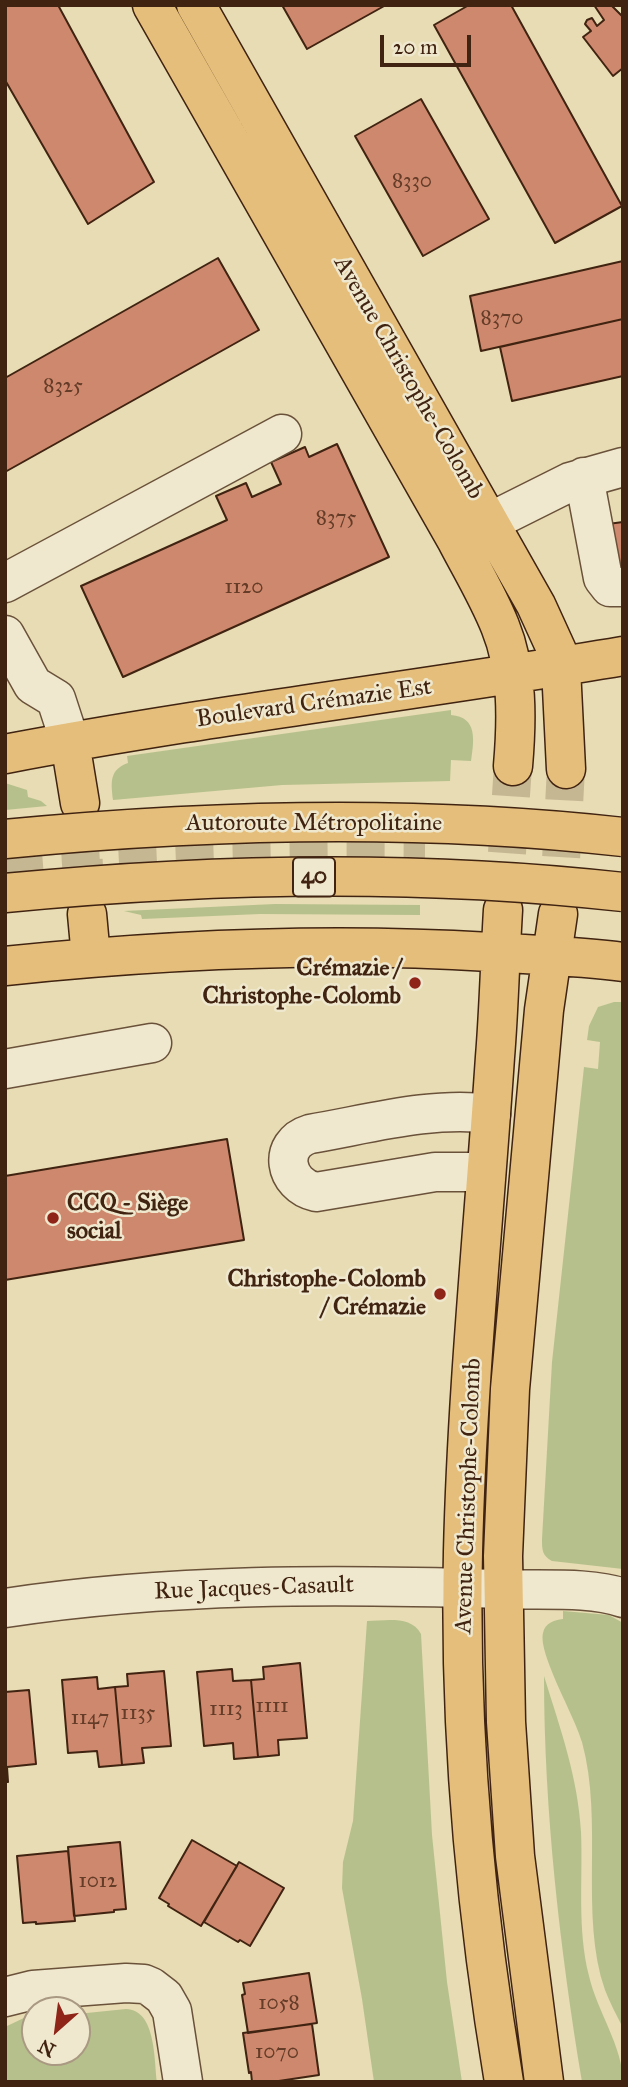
<!DOCTYPE html>
<html>
<head>
<meta charset="utf-8">
<style>
	body { margin:0 }
	#map { position:relative; width:628px; height:2087px; overflow:hidden; background:#e7dcb3; font-family:"IM FELL Great Primer",serif }
	canvas { display:block }
	.frame { position:absolute; inset:0; border:7px solid #402311; pointer-events:none }
	.north { position:absolute; left:21px; top:1996px; width:70px; height:70px; box-sizing:border-box; background:#efe8ce; border:2px solid #a99982; border-radius:50%; rotate:208deg; font-size:19px; font-weight:700; line-height:28px; text-align:center; color:#402311 }
	.north::after { content:''; display:block; margin:auto; width:24px; height:32px; background:#8f2418; clip-path:polygon(50% 0,100% 100%,50% 72%,0 100%) }
	.scale { position:absolute; left:380px; top:35px; width:91px; height:32px; box-sizing:border-box; border:4px solid #402311; border-top:0; padding-left:9px; font-size:21px; line-height:24px; white-space:nowrap; color:#402311; -webkit-text-stroke:5px #efe8ce; paint-order:stroke }
</style>
</head>
<body>
<div id="map">
<canvas width="628" height="2087"></canvas>
<div class="frame"></div>
<div class="north">N</div>
<div class="scale">20 m</div>
</div>
<script>
const c = document.querySelector('canvas').getContext('2d');
c.lineJoin = 'round';
function fillPath(path, color) { c.fillStyle = color; c.fill(path, 'evenodd'); }
function strokePath(path, color, width, dash) { c.strokeStyle = color; c.lineWidth = width; c.lineCap = dash ? 'butt' : 'round'; c.setLineDash(dash || []); c.stroke(path); }
function label(font, color, halo, rows, align = 'center') {
  c.font = font + ' "IM FELL Great Primer",serif'; c.lineWidth = 5; c.setLineDash([]); c.textBaseline = 'middle'; c.strokeStyle = halo; c.fillStyle = color; for (const [text, x, y, turn = 0] of rows) {
    c.save(); c.translate(x, y); c.rotate((+turn || 0) * Math.PI / 180); c.textAlign = isNaN(turn) ? turn : align; if (halo) c.strokeText(text, 0, 0); c.fillText(text, 0, 0); c.restore();
  }
}
fillPath(new Path2D(`
	M 451,710 L 451,715 C 478,717 474,741 471,761 L 451,760 L 450,781 L 282,785 L 113,800 C 111,782 109,770 128,763 L 127,756 Z
	M 5,783 L 27,790 L 28,797 L 41,801 L 47,806 L 5,810 Z
	M 275,904 L 420,905 L 420,915 L 260,914 L 142,919 L 141,915 L 124,911 Z
	M 614,1002 L 623,1002 L 623,1569 L 552,1561 C 542,1556 542,1549 542,1539 L 552,1362 L 584,1067 L 598,1069 L 600,1042 L 587,1040 L 589,1026 L 598,1007 Z
	M 563,1611 L 609,1615 L 623,1623 L 623,2028 C 617,2016 610,2003 605,1990 C 579,1915 604,1822 582,1742 C 575,1716 538,1654 543,1633 C 545,1623 554,1620 563,1619 Z
	M 367,1621 C 385,1621 411,1615 421,1634 L 432,1835 L 447,1982 L 462,2082 L 374,2082 L 362,1999 L 342,1888 L 343,1862 L 353,1821 Z
	M 544,1676 C 560,1728 578,1777 581,1832 C 583,1879 577,1929 589,1976 C 597,2011 623,2047 623,2082 L 582,2082 C 560,1949 544,1811 544,1676 Z
	M 126,2009 C 156,2010 154,2059 157,2082 L 5,2082 L 5,2027 L 28,2016 L 35,2016 L 35,2052 L 77,2052 L 77,2014 Z`), '#b6c08c');
const building = new Path2D(`
	M 5,5 L 58,5 L 154,182 L 88,224 L 5,80 Z
	M 282,5 L 386,5 L 307,49 Z
	M 469,5 L 511,5 L 622,206 L 555,243 L 434,25 Z
	M 594,5 L 612,6 L 623,17 L 623,68 L 613,76 L 583,37 L 591,31 L 585,24 L 587,20 L 592,18 L 597,26 L 604,20 Z
	M 421,99 L 489,219 L 423,256 L 355,136 Z
	M 218,258 L 259,330 L 5,472 L 5,378 Z
	M 623,261 L 623,319 L 481,351 L 470,296 Z
	M 623,319 L 623,376 L 512,401 L 500,347 Z
	M 337,444 L 389,557 L 123,677 L 81,586 L 227,520 L 216,496 L 246,483 L 252,497 L 281,484 L 271,462 L 305,447 L 309,457 Z
	M 623,522 L 623,574 L 616,575 L 608,524 Z
	M 227,1139 L 244,1240 L 5,1280 L 5,1176 Z
	M 300,1663 L 307,1738 L 278,1740 L 279,1755 L 258,1757 L 251,1680 L 264,1679 L 263,1667 Z
	M 232,1669 L 233,1681 L 251,1680 L 258,1757 L 234,1759 L 233,1743 L 204,1746 L 197,1672 Z
	M 164,1671 L 171,1746 L 142,1748 L 144,1763 L 122,1765 L 115,1687 L 128,1686 L 127,1674 Z
	M 97,1677 L 98,1689 L 115,1687 L 122,1765 L 99,1767 L 97,1751 L 68,1753 L 62,1680 Z
	M 29,1690 L 36,1764 L 7,1767 L 8,1782 L 5,1782 L 5,1692 Z
	M 192,1840 L 237,1866 L 201,1926 L 168,1906 L 169,1904 L 159,1898 Z
	M 120,1842 L 126,1909 L 114,1910 L 114,1912 L 74,1916 L 68,1847 Z
	M 68,1851 L 75,1921 L 36,1924 L 36,1922 L 23,1923 L 17,1856 Z
	M 239,1862 L 284,1888 L 250,1946 L 240,1940 L 238,1942 L 204,1922 Z
	M 309,1973 L 317,2023 L 248,2033 L 242,1995 L 245,1994 L 243,1983 Z
	M 312,2024 L 319,2075 L 272,2082 L 252,2082 L 251,2072 L 249,2073 L 243,2033 Z`);
fillPath(building, '#ce886d');
strokePath(building, '#402311', 2);
strokePath(new Path2D(`
	M 5,866 C 145,854 285,851 425,852`), '#c6b793', 38, [38, 19]);
strokePath(new Path2D(`
	M 80,803 L 87,914
	M 503,910 L 513,766
	M 558,914 L 566,769`), '#c6b793', 38, [38, 19]);
const minor = new Path2D(`
	M 584,477 L 603,578 L 610,587 L 623,587
	M 490,522 L 570,482 L 623,467
	M 5,583 L 282,434
	M 5,635 L 33,685 L 56,699 L 70,742
	M 5,1069 L 152,1043
	M 486,1172 L 435,1172 L 316,1192 C 284,1185 277,1144 310,1134 C 369,1124 432,1106 491,1114
	M 5,1608 C 170,1583 335,1584 501,1589 C 536,1591 590,1586 623,1598
	M 5,1997 L 33,1990 L 126,1983 L 144,1984 L 151,1987 L 164,1997 L 172,2011 L 183,2082`);
const major = new Path2D(`
	M 152,5 L 456,539 C 471,568 488,596 500,626 C 518,670 517,720 513,766
	M 196,5 L 536,605 L 557,651 L 561,668 L 566,769
	M 70,742 L 80,803
	M 5,754 C 210,715 417,691 623,656
	M 503,910 C 500,959 499,1008 495,1057 C 484,1222 467,1387 463,1552 C 459,1729 475,1908 504,2082
	M 87,914 L 91,957
	M 5,966 C 167,949 328,942 490,952 C 534,955 578,956 623,962
	M 544,2082 L 515,1856 L 506,1722 L 503,1556 L 510,1389 L 544,1010 L 558,914`);
strokePath(minor, '#6a513a', 41);
strokePath(major, '#402311', 41);
strokePath(minor, '#efe8ce', 38);
strokePath(major, '#e4be7a', 38);
const highwayBridge = new Path2D(`
	M 5,839 C 211,819 417,814 623,837
	M 5,893 C 210,873 418,869 623,892`);
strokePath(highwayBridge, '#402311', 41, []);
strokePath(highwayBridge, '#e4be7a', 38);
for (const [x, y, r, color] of [
	[415,983,7,"#8f2418"],
	[53,1218,7,"#8f2418"],
	[440,1294,7,"#8f2418"]
]) { const dot = new Path2D(); dot.arc(x, y, r, 0, 2 * Math.PI); c.fillStyle = color; c.fill(dot); strokePath(dot, '#efe8ce', 2.5); }
label('21px', '#643c28', null, [
	["8330",412,182],
	["8370",502,319],
	["8325",63,387],
	["8375",336,519],
	["1120",244,588],
	["1111",272,1707],
	["1113",226,1710],
	["1135",138,1714],
	["1147",90,1719],
	["1012",98,1882],
	["1058",279,2004],
	["1070",277,2053]
]);
for (const [x, y, w] of [
	[314,877,42]
]) { const box = new Path2D(); box.roundRect(x - w / 2, y - 19.5, w, 39, 5); c.fillStyle = '#efe8ce'; c.fill(box); strokePath(box, '#402311', 2); }
label('bold 23px', '#402311', null, [
	["40",314,877]
]);
label('24px', '#402311', '#efe8ce', [
	["Avenue Christophe-Colomb",408,378,60],
	["Boulevard Crémazie Est",314,704,-8],
	["Autoroute Métropolitaine",314,824],
	["Avenue Christophe-Colomb",469,1496,-88],
	["Rue Jacques-Casault",254,1589,-2]
]);
label('bold 24px', '#402311', '#efe8ce', [
	["Crémazie /",401,969],
	["Christophe-Colomb",401,997],
	["CCQ - Siège",67,1204,"left"],
	["social",67,1232,"left"],
	["Christophe-Colomb",426,1280],
	["/ Crémazie",426,1308]
], 'right');
</script>
</body>
</html>
